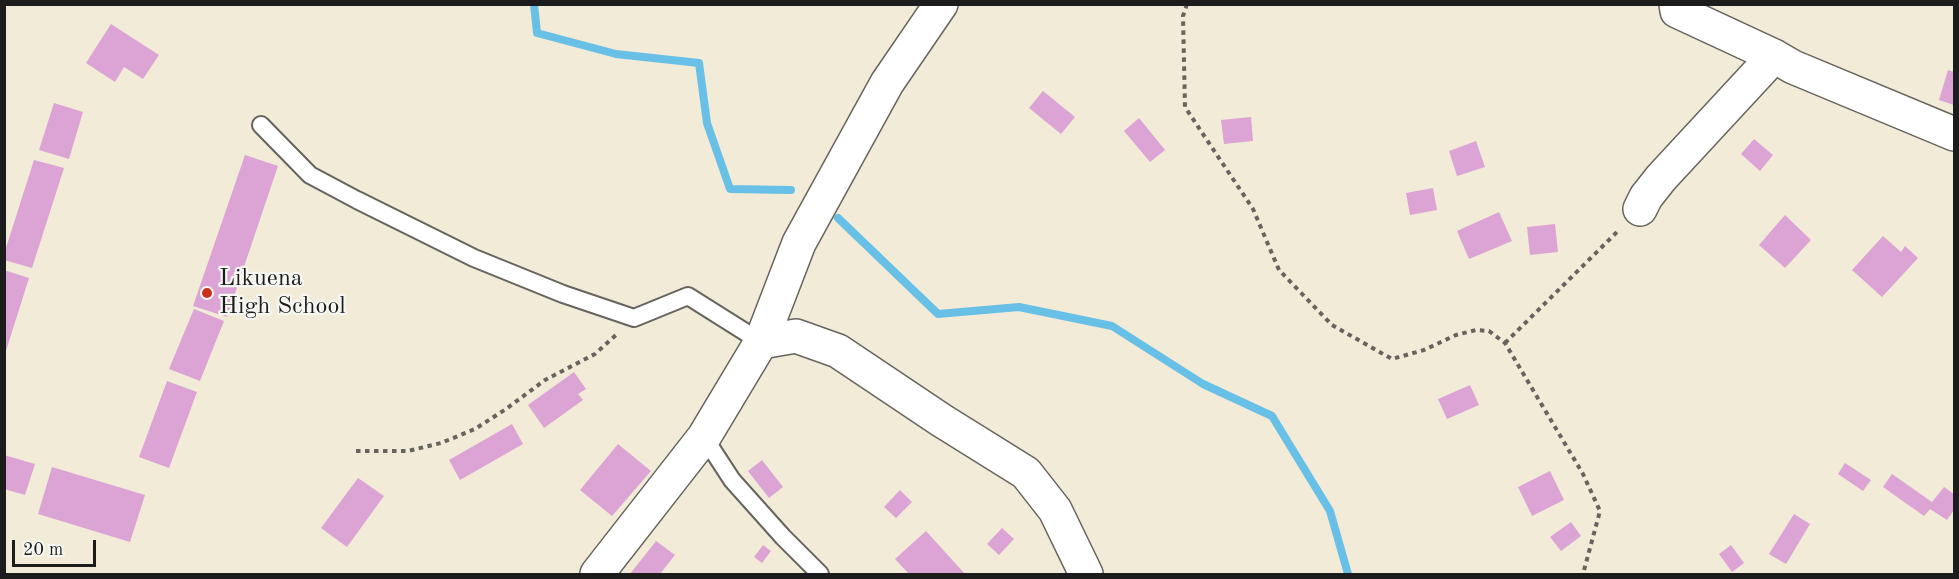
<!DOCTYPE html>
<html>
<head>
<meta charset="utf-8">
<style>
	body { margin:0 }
	#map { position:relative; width:1959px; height:579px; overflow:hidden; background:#f1ebd8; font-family:"Old Standard TT",serif }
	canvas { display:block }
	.frame { position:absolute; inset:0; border:6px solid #1c1c1c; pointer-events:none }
	.scale { position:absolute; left:12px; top:540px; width:84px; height:27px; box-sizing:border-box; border:3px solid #1c1c1c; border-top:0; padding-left:8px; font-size:18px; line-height:21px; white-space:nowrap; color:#1c1c1c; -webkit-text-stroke:4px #f6f6f2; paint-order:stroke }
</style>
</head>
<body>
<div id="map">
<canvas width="1959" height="579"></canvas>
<div class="frame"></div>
<div class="scale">20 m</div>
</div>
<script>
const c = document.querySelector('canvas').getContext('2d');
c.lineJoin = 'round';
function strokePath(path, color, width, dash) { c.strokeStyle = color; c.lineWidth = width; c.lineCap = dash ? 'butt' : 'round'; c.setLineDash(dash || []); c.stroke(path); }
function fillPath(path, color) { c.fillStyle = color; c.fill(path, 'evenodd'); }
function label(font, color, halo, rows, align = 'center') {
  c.font = font + ' "Old Standard TT",serif'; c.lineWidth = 4.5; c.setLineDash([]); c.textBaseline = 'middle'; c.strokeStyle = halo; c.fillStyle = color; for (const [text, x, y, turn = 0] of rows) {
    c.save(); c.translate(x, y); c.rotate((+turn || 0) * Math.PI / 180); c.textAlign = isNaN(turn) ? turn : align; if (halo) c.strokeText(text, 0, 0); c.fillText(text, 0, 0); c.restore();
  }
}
strokePath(new Path2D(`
	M 534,4 L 537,33 L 616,54 L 699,63 L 707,123 L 730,189 L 791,190
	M 838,218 L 938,314 L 1019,307 L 1112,326 L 1203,384 L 1272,416 L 1330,511 L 1348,574`), '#69c0e6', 8);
fillPath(new Path2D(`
	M 111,24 L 159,55 L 143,79 L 124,67 L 115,82 L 86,63 Z
	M 1948,70 L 1954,72 L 1954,105 L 1939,100 Z
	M 1043,91 L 1075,117 L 1061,134 L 1029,108 Z
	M 54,103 L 83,112 L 69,159 L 39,150 Z
	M 1251,117 L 1253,141 L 1224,144 L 1221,120 Z
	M 1139,118 L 1165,150 L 1150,162 L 1124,131 Z
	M 1754,139 L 1773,155 L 1760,171 L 1741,154 Z
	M 1476,141 L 1485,167 L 1457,176 L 1449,151 Z
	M 245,155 L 278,166 L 227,317 L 193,306 Z
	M 34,160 L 64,168 L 32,268 L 4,260 L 4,254 Z
	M 1433,188 L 1437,210 L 1410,215 L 1406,193 Z
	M 1499,212 L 1512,241 L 1469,259 L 1457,231 Z
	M 1785,215 L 1811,240 L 1785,268 L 1759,245 Z
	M 1555,224 L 1558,252 L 1530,255 L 1527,227 Z
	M 1883,236 L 1901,252 L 1905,246 L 1918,258 L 1882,297 L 1852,270 Z
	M 4,270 L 29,278 L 5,354 L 4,353 Z
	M 194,309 L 224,321 L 200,381 L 169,369 Z
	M 574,372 L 586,389 L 578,394 L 583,400 L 544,428 L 528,405 Z
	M 167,381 L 197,392 L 169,468 L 139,457 Z
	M 1470,385 L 1479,405 L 1447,419 L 1438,399 Z
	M 512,424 L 523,444 L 460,480 L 449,460 Z
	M 618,444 L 651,471 L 612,516 L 580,490 Z
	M 4,455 L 35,464 L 25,495 L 4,489 Z
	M 762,460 L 783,487 L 769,498 L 748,471 Z
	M 1845,463 L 1871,480 L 1863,491 L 1838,474 Z
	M 52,467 L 145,495 L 130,542 L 38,514 Z
	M 1550,471 L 1564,500 L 1532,516 L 1518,487 Z
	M 1892,474 L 1932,502 L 1944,487 L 1954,494 L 1954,510 L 1947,520 L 1930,509 L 1924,516 L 1883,487 Z
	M 358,478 L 384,496 L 347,547 L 321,528 Z
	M 900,490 L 912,502 L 896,518 L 884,507 Z
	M 1794,514 L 1810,524 L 1786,564 L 1769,554 Z
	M 1571,522 L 1581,536 L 1561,551 L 1550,537 Z
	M 1002,528 L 1014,539 L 999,555 L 987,544 Z
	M 926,531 L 965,574 L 909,574 L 895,559 Z
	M 656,541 L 675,555 L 660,574 L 630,574 Z
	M 763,545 L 771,551 L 762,563 L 754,557 Z
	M 1731,545 L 1744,563 L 1732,572 L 1719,554 Z`), '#dba4d5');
const lane = new Path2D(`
	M 261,125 L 310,175 L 357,200 L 474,258 L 563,294 L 634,318 L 688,296 L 761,342
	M 704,437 L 732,480 L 783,537 L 820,574`);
const street = new Path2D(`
	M 1676,4 L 1677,11 L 1774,56 L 1793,67 L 1954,134
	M 1640,209 L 1646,197 L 1661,178 L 1774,56
	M 761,342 L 796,336 L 838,351 L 941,420 L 1026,473 L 1055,510 L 1086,574
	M 597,574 L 704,437 L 761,342 L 799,243 L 887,83 L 941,4`);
strokePath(lane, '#67645e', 20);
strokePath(street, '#67645e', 36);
strokePath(new Path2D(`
	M 1187,4 L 1183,16 L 1185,107 L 1253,209 L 1279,270 L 1332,325 L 1392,359 L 1424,350 L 1456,335 L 1476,330 L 1489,331 L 1505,343 L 1583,474 L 1600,511 L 1583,574
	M 1505,343 L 1619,230
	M 356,451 L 408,451 L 441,443 L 475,429 L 506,409 L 545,380 L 595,354 L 616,335`), '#67645e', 4, [4.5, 4.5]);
strokePath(lane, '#fff', 16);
strokePath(street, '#fff', 33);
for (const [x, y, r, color] of [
	[207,293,6,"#c8321e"]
]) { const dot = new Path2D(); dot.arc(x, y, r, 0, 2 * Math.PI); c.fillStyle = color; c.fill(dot); strokePath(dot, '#f6f6f2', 2); }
label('24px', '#1c1c1c', '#f6f6f2', [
	["Likuena",219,279],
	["High School",219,307]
], 'left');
</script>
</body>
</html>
